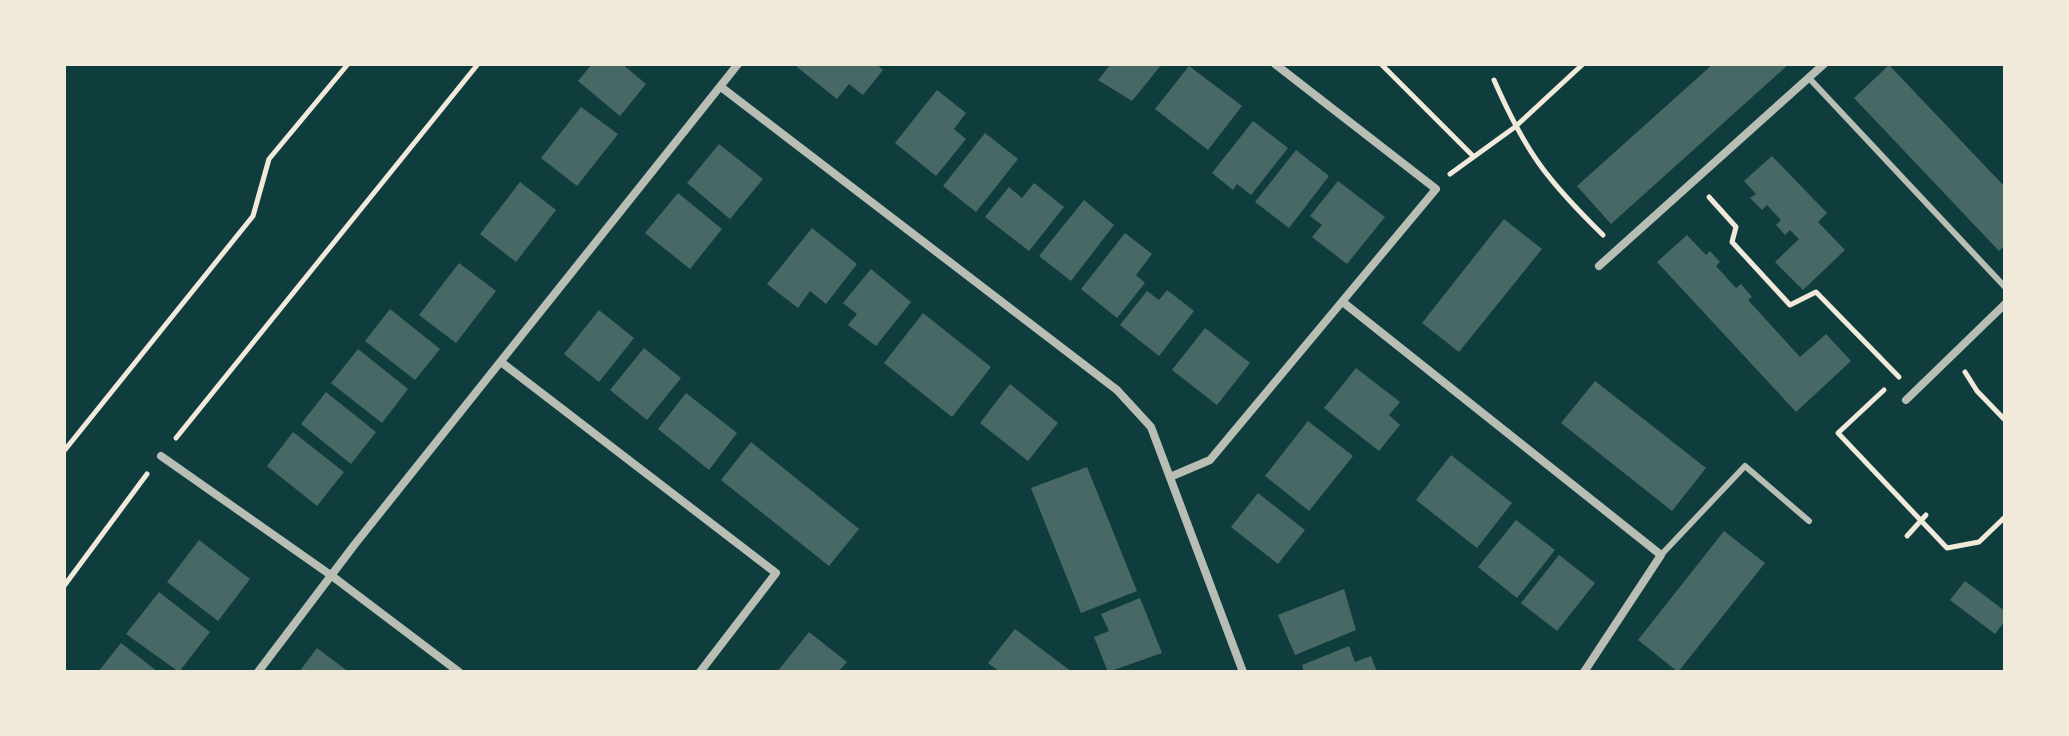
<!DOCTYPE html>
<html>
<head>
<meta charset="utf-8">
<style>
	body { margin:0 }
	#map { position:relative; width:2069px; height:736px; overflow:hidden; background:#0f3d3e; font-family:Cabin,sans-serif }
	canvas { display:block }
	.frame { position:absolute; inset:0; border:66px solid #f1e9da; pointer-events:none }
</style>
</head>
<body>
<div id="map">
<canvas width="2069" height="736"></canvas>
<div class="frame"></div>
</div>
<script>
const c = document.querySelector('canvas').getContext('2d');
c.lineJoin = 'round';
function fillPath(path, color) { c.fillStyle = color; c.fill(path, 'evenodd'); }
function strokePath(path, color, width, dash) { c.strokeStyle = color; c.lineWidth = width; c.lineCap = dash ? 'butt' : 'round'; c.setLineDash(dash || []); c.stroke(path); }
fillPath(new Path2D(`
	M 592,64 L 622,64 L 646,84 L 620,116 L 578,81 Z
	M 799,64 L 876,64 L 883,70 L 863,95 L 849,84 L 837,99 L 797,67 Z
	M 1111,64 L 1162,64 L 1132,101 L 1098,80 Z
	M 1713,64 L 1789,64 L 1611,224 L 1577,186 Z
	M 1889,65 L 2005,187 L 2005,245 L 1999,251 L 1854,98 Z
	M 1189,66 L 1242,106 L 1208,150 L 1155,109 Z
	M 937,90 L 966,113 L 954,129 L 966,139 L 936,176 L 895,143 Z
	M 581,107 L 618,134 L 577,186 L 541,158 Z
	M 1253,121 L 1288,148 L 1251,195 L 1237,184 L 1233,190 L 1212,173 Z
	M 985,133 L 1018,159 L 976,212 L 943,186 Z
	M 719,144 L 763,179 L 730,219 L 687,183 Z
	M 1296,150 L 1329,176 L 1289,228 L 1255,202 Z
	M 1772,156 L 1827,213 L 1818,222 L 1845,250 L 1803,290 L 1775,262 L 1799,239 L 1790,230 L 1785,235 L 1776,225 L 1781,220 L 1767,205 L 1762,210 L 1750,198 L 1756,194 L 1744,181 Z
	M 1338,181 L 1385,217 L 1347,264 L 1312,237 L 1322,225 L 1310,216 Z
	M 520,182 L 556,210 L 516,262 L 480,234 Z
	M 1034,183 L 1064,207 L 1029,251 L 985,217 L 1009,187 L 1022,198 Z
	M 678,193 L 722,229 L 690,269 L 645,233 Z
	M 1084,200 L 1114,225 L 1071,281 L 1039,256 Z
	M 1504,219 L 1542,249 L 1459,352 L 1422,323 Z
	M 812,228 L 857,264 L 826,304 L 810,291 L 798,308 L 767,284 Z
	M 1125,233 L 1152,254 L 1136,275 L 1145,283 L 1117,318 L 1081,289 Z
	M 1687,235 L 1706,255 L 1710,251 L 1720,262 L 1716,266 L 1736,288 L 1741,284 L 1752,297 L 1748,300 L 1800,357 L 1826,334 L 1851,361 L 1796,412 L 1657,262 Z
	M 459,263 L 496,291 L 456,343 L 419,315 Z
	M 871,269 L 911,302 L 876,346 L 848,325 L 857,314 L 843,303 Z
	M 1167,290 L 1194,311 L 1159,356 L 1120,325 L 1147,291 L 1159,300 Z
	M 390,309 L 440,349 L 415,380 L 365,341 Z
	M 599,310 L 634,338 L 599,382 L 564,354 Z
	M 923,313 L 991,367 L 952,417 L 884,363 Z
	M 1205,328 L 1250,363 L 1217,405 L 1172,370 Z
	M 644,348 L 681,378 L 647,420 L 610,390 Z
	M 358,349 L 408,389 L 382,423 L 331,383 Z
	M 1356,368 L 1400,402 L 1389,415 L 1400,425 L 1379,451 L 1324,408 Z
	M 1595,381 L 1706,468 L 1672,511 L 1561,423 Z
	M 1010,384 L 1058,423 L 1028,461 L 980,423 Z
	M 326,392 L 376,432 L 351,464 L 301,424 Z
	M 686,393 L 737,433 L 709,470 L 658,429 Z
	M 1308,421 L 1353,456 L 1309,511 L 1265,476 Z
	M 293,432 L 344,472 L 317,506 L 267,466 Z
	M 751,442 L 859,529 L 829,566 L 721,480 Z
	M 1451,455 L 1512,503 L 1477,548 L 1416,500 Z
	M 1087,467 L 1137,591 L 1081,613 L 1031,488 Z
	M 1258,493 L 1305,530 L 1278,564 L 1231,527 Z
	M 1516,520 L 1555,550 L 1517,598 L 1478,567 Z
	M 1724,531 L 1765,563 L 1678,672 L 1638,640 Z
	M 199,540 L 250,579 L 218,621 L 167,582 Z
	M 1559,555 L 1595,583 L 1557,631 L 1521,603 Z
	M 1965,581 L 2005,611 L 2005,621 L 1995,634 L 1950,600 Z
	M 1344,589 L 1356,630 L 1295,655 L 1278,615 Z
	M 159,592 L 210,632 L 179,672 L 126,634 Z
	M 1140,598 L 1162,653 L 1108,672 L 1094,637 L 1109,631 L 1101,614 Z
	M 1015,629 L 1072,672 L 1000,672 L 988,663 Z
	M 809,632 L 847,662 L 838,672 L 777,672 Z
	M 121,643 L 158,672 L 98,672 Z
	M 1349,646 L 1355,662 L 1371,656 L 1377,672 L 1304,672 L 1302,665 Z
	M 317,648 L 349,672 L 299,672 Z`), '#486865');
strokePath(new Path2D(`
	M 1381,64 L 1473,156
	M 1494,80 C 1526,153 1547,180 1603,235
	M 1450,174 L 1515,127 L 1583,64
	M 1709,197 L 1736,227 L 1732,242 L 1790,305 L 1816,292 L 1899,377
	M 1965,372 L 1977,391 L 2005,420
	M 1884,390 L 1838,433 L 1947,548 L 1979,542 L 2005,517
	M 176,438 L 478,64
	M 64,451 L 253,216 L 269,159 L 348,64
	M 1907,536 L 1926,515
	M 64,586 L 147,474`), '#f1e9da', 5);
strokePath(new Path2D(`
	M 1809,78 L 2005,287
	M 1661,555 L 1745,466 L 1809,521`), '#b8beb3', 6);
strokePath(new Path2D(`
	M 721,87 L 1117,390 L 1151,427 L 1243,672
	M 1599,266 L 1824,64
	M 1344,303 L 1661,555 L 1584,672
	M 501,362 L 776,573 L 700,672
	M 1906,400 L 2005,304
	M 161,456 L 332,576 L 459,672
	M 1170,477 L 1210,460 L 1436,189 L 1275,64
	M 258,672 L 355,544 L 738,64`), '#b8beb3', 8);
</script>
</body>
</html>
